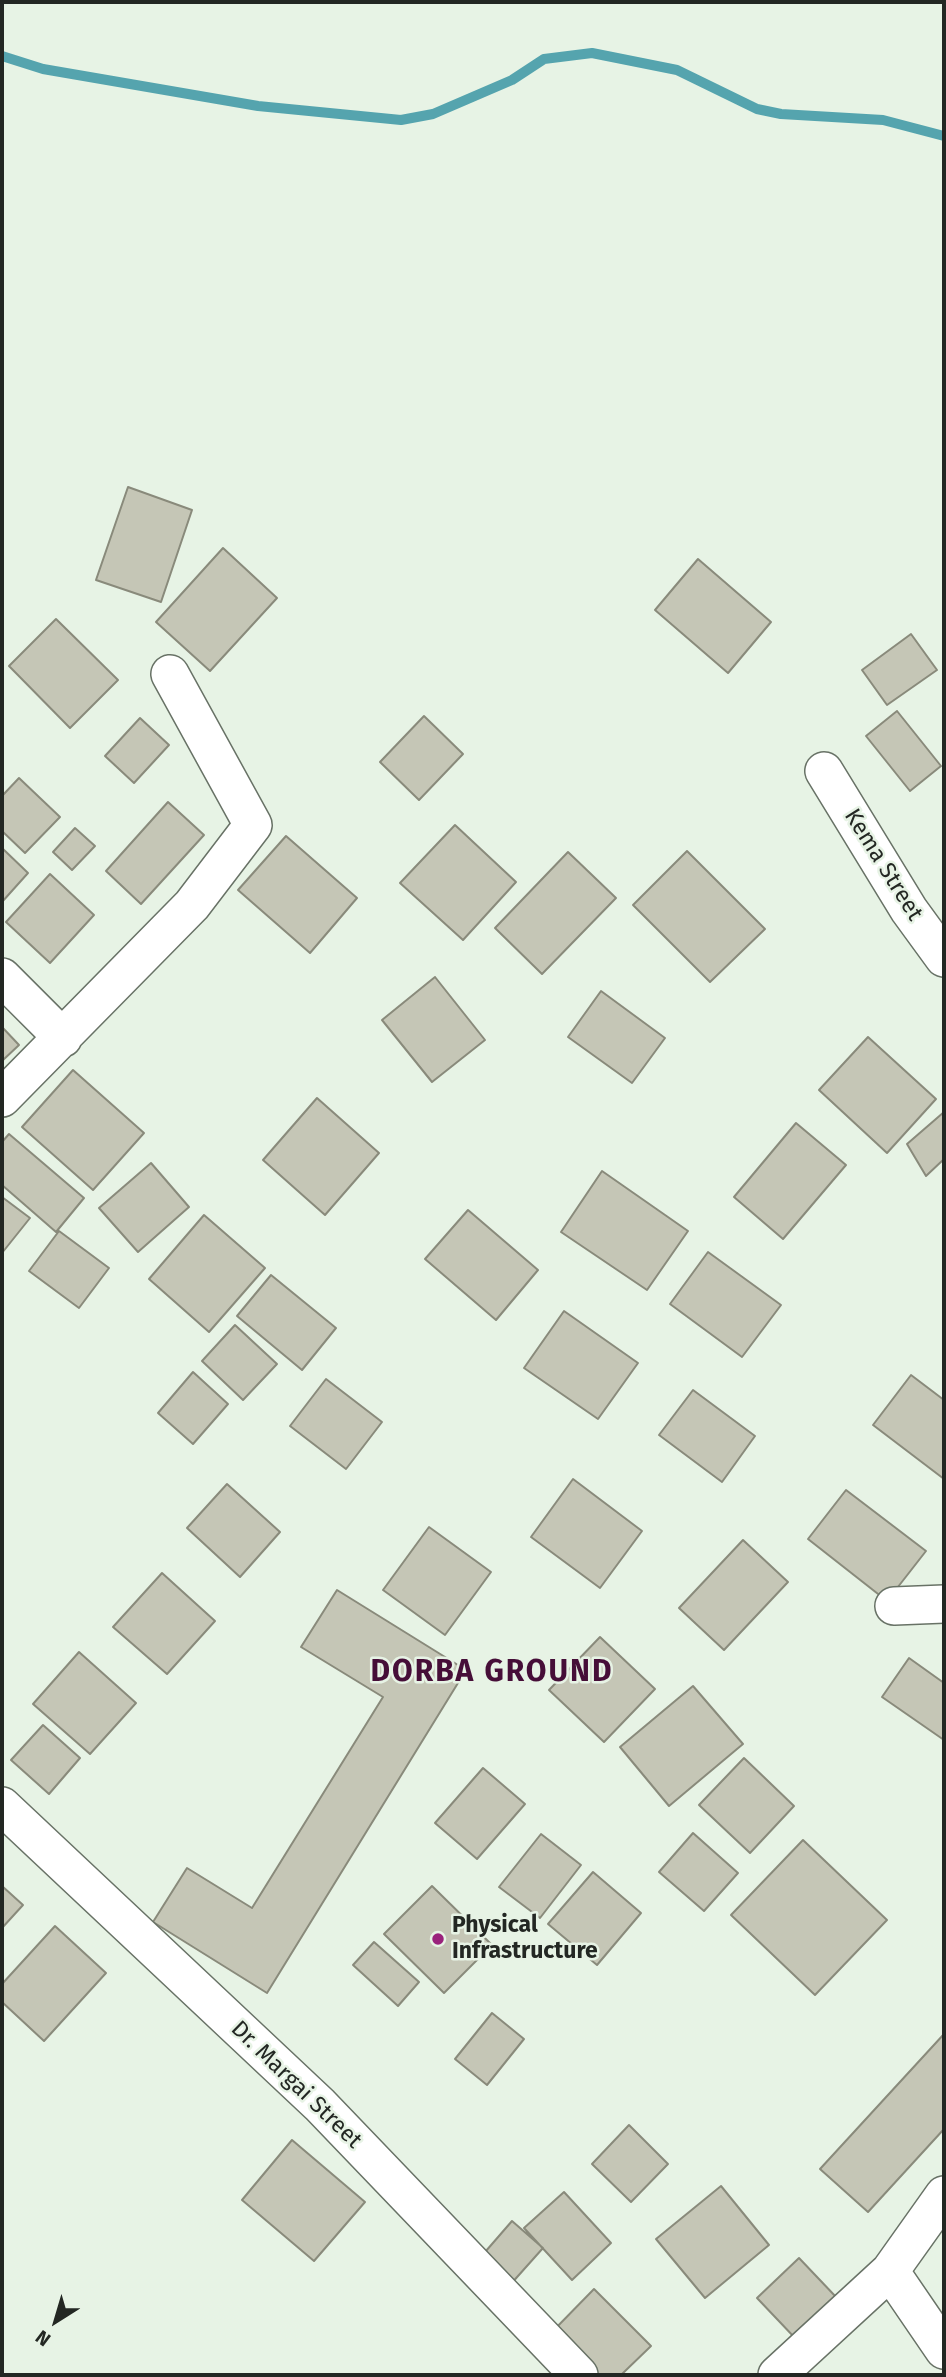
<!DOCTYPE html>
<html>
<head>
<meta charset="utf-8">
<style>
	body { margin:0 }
	#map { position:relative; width:946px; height:2377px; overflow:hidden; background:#e7f3e5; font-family:"Fira Sans",sans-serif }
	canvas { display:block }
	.frame { position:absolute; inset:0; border:4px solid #232723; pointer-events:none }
	.north { position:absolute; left:21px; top:2286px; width:70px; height:70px; -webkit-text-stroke:5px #e7f3e5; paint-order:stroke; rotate:217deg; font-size:19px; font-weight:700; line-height:28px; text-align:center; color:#232723 }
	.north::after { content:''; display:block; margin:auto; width:24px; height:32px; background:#232723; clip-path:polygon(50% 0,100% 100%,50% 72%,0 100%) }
</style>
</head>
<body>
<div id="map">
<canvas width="946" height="2377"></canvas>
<div class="frame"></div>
<div class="north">N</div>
</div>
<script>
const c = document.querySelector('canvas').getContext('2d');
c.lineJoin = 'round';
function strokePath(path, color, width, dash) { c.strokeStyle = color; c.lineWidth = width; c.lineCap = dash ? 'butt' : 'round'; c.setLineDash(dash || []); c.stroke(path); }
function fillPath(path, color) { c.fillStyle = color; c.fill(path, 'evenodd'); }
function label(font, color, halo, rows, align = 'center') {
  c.font = font + ' "Fira Sans",sans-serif'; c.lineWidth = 5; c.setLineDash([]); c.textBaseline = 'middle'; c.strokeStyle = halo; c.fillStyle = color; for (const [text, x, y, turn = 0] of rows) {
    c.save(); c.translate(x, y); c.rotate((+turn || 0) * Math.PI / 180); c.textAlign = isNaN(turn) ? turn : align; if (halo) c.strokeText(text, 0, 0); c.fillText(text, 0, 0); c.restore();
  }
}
strokePath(new Path2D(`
	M 2,56 L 43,69 L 258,106 L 401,120 L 433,114 L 512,80 L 544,59 L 592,53 L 677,70 L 757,109 L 781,114 L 883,120 L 944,136`), '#55a4ae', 10);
const building = new Path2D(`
	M 128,487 L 192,510 L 161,602 L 96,580 Z
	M 223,548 L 277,598 L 210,671 L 156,622 Z
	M 698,559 L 771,622 L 728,673 L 655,610 Z
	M 56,619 L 118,680 L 70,728 L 9,666 Z
	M 911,634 L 937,670 L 887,705 L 862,670 Z
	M 897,711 L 941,766 L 910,791 L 866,736 Z
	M 424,716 L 463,754 L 419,800 L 380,762 Z
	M 140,718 L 169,745 L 134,783 L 105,756 Z
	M 19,778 L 60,817 L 25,853 L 2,831 L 2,796 Z
	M 168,802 L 204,835 L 141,904 L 106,871 Z
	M 455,825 L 516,882 L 463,940 L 400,883 Z
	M 75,828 L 95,846 L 72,870 L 53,852 Z
	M 286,836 L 357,898 L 310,953 L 238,890 Z
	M 2,848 L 28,873 L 2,902 Z
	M 687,851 L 765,929 L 710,982 L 633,905 Z
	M 568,852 L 616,898 L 542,974 L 495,928 Z
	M 50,874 L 94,915 L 50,963 L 6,922 Z
	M 435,977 L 485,1040 L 432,1082 L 382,1020 Z
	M 601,991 L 665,1038 L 632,1083 L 568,1037 Z
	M 2,1027 L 19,1045 L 2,1061 Z
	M 868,1037 L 936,1099 L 887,1153 L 819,1090 Z
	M 73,1070 L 144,1133 L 93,1190 L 22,1127 Z
	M 317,1098 L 379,1153 L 325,1215 L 263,1160 Z
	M 944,1112 L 944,1162 L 943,1160 L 926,1176 L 907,1144 Z
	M 796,1123 L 846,1165 L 783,1239 L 734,1197 Z
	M 9,1134 L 84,1198 L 56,1232 L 2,1185 L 2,1142 Z
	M 151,1163 L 189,1207 L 138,1252 L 99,1208 Z
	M 602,1171 L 688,1231 L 647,1290 L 561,1232 Z
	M 2,1197 L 30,1218 L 2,1253 Z
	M 468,1210 L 538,1270 L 496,1320 L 425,1259 Z
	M 204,1215 L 265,1268 L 209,1332 L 149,1279 Z
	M 59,1231 L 109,1268 L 79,1308 L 29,1271 Z
	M 708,1252 L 781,1305 L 742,1357 L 670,1304 Z
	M 271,1275 L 336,1328 L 302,1370 L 237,1316 Z
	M 564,1311 L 638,1363 L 598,1419 L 524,1368 Z
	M 235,1325 L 277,1364 L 243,1400 L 202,1361 Z
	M 193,1372 L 228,1404 L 193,1444 L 158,1413 Z
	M 911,1375 L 944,1400 L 944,1479 L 873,1425 Z
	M 326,1379 L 382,1422 L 346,1469 L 290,1426 Z
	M 693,1390 L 755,1436 L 722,1482 L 659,1435 Z
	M 573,1479 L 642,1531 L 600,1588 L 531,1537 Z
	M 227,1484 L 280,1532 L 240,1577 L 187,1528 Z
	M 846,1490 L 926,1551 L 887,1601 L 808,1539 Z
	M 429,1527 L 491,1572 L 445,1635 L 383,1590 Z
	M 743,1540 L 788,1582 L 724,1650 L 679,1608 Z
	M 162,1573 L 215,1621 L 167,1674 L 113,1627 Z
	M 337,1590 L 466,1670 L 267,1993 L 153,1922 L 187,1868 L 252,1908 L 383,1697 L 301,1647 Z
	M 600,1637 L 655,1689 L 604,1742 L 549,1690 Z
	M 79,1652 L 136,1703 L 90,1754 L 33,1704 Z
	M 909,1658 L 944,1683 L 944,1740 L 882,1697 Z
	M 693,1686 L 743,1744 L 669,1806 L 620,1747 Z
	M 43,1725 L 80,1758 L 49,1794 L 11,1760 Z
	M 744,1758 L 794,1806 L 750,1853 L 699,1805 Z
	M 483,1768 L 525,1804 L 477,1859 L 435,1823 Z
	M 693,1833 L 738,1873 L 704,1911 L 659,1872 Z
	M 541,1834 L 581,1865 L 540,1918 L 499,1887 Z
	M 803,1840 L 887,1920 L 815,1995 L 731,1915 Z
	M 593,1872 L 641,1913 L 597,1965 L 548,1924 Z
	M 2,1886 L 23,1905 L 2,1928 Z
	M 432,1886 L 492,1945 L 444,1993 L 384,1934 Z
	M 55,1926 L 106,1973 L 44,2041 L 2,2002 L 2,1984 Z
	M 374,1942 L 419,1982 L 398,2006 L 353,1965 Z
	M 492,2013 L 524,2039 L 487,2085 L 455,2059 Z
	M 944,2034 L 944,2129 L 868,2212 L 820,2169 Z
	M 629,2125 L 668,2164 L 631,2202 L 592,2164 Z
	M 292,2140 L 365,2202 L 314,2261 L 242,2200 Z
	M 721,2186 L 769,2245 L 705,2298 L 656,2239 Z
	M 564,2192 L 611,2243 L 572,2280 L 524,2228 Z
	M 512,2221 L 543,2248 L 510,2285 L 479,2259 Z
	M 799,2258 L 837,2298 L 795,2338 L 757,2298 Z
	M 594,2289 L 651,2346 L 621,2375 L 589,2375 L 549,2335 Z`);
fillPath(building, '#c5c6b6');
strokePath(building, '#898a7b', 2);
const minor = new Path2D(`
	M 824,771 L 909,910 L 944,958
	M 2,977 L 63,1038
	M 2,1098 L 192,905 L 253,825 L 170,674
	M 894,1606 L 944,1604
	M 2,1806 L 320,2105 L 579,2375
	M 944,2195 L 890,2271 L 944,2350
	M 777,2375 L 890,2271`);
strokePath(minor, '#687266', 40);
strokePath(minor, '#fff', 37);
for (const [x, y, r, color] of [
	[438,1939,7,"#9a227c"]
]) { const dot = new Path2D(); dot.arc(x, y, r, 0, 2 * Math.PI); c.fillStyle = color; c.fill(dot); strokePath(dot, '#e7f3e5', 2.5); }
label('23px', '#232723', '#e7f3e5', [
	["Kema Street",883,865,58],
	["Dr. Margai Street",296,2085,44]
]);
label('bold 23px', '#232723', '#e7f3e5', [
	["Physical",452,1926],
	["Infrastructure",452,1952]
], 'left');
c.letterSpacing = '2px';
label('bold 30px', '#460e38', '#e7f3e5', [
	["DORBA GROUND",492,1673]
]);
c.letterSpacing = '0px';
</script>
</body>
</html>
